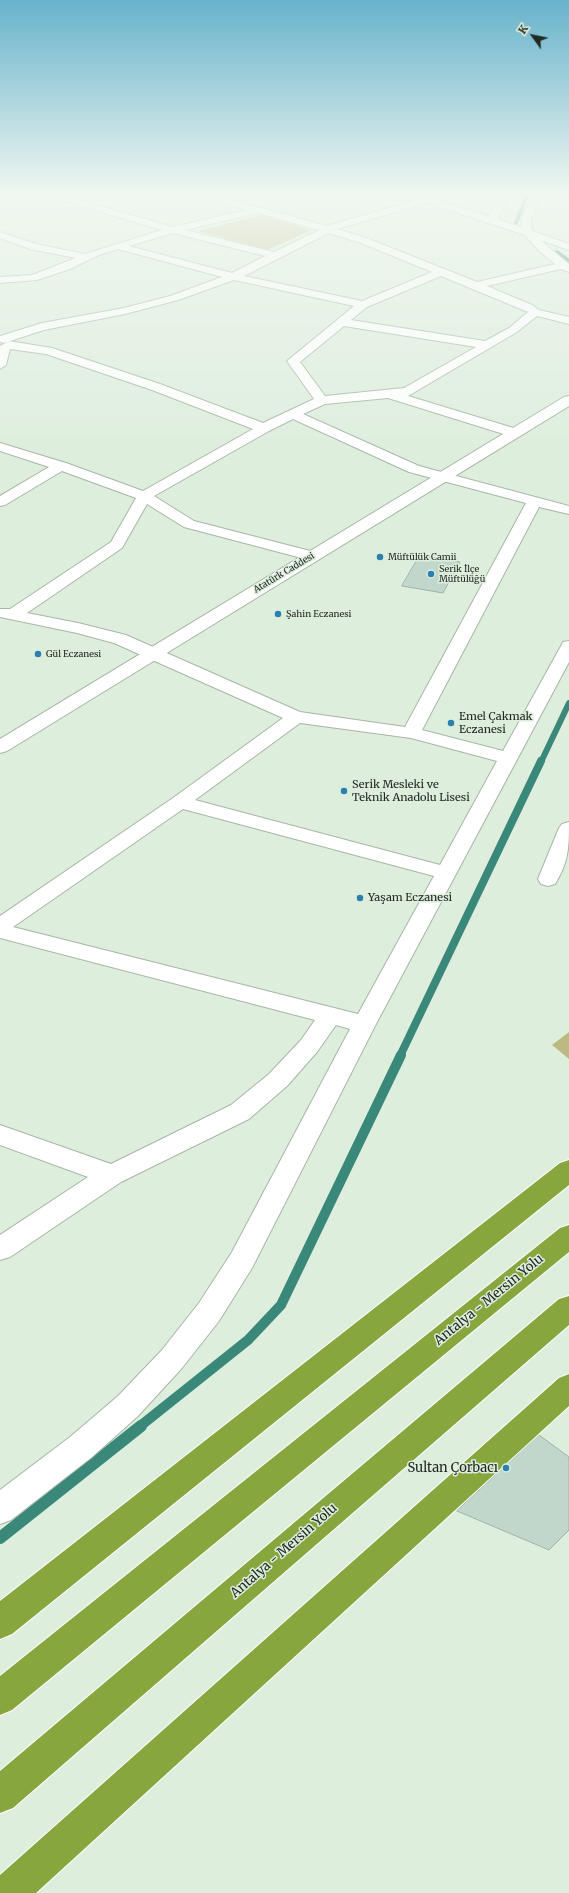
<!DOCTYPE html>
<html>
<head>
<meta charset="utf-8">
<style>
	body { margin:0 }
	#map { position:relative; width:569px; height:1893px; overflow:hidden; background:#deeedd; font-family:Merriweather,serif }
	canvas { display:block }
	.north { position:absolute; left:513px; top:16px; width:40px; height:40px; -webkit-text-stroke:3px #deeedd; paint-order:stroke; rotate:303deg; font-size:11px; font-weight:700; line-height:16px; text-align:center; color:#222822 }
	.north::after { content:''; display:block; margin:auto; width:14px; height:18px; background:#222822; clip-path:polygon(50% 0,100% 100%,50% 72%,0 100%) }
</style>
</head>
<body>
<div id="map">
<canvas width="569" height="1893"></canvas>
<div class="north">K</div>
</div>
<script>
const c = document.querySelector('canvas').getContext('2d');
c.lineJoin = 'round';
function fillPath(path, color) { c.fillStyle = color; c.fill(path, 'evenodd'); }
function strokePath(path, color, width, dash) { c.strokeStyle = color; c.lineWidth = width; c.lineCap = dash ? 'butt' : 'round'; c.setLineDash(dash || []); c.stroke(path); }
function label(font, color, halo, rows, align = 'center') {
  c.font = font + ' Merriweather,serif'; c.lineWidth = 3; c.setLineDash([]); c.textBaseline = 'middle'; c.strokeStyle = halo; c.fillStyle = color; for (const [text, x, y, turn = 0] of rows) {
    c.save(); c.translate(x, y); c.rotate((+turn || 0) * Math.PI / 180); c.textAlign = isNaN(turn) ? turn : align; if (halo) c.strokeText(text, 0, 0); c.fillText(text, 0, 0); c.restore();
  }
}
fillPath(new Path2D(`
	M 261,215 L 312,230 L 267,250 L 198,231 Z
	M 569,1032 L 569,1059 L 552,1045 Z`), '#bdb982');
strokePath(new Path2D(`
	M 516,223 L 527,195
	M 557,252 L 569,261`), '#3a887a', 4);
strokePath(new Path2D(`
	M 541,762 L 569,703`), '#3a887a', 6);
strokePath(new Path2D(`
	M 400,1056 L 541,761`), '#3a887a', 8);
strokePath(new Path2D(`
	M 139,1427 L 248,1340 L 281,1305 L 401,1055`), '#3a887a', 10);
strokePath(new Path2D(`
	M 0,1538 L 141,1426`), '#3a887a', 12);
const building = new Path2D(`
	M 420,555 L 460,562 L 443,593 L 402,586 Z
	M 539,1435 L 569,1457 L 569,1530 L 549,1550 L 457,1511 Z`);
fillPath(building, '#c1d7cb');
strokePath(building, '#9fb4a9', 1);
const street = new Path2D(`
	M 0,195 L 8,195 L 0,199 Z
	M 47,195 L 62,195 L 173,227 L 247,210 L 200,197 L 198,195 L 214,195 L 327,226 L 416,200 L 410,198 L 409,195 L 420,195 L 489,216 L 499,195 L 509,195 L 497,219 L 521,227 L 522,218 L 533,195 L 543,195 C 537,206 527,219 533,231 L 569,244 L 569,250 L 540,240 L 569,264 L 569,272 L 561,269 L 487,286 L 532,305 L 539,310 L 569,317 L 569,324 L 537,316 L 517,332 L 408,396 L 520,430 L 522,433 L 520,436 L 510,436 L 388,398 L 325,404 L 303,414 L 419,466 L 569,506 L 569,514 L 539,507 L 422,730 L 503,751 L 561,646 L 563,642 L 569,641 L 569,662 L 376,1024 L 252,1268 L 219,1321 L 182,1368 L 138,1416 L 92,1457 L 11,1520 L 0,1524 L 0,1490 L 70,1437 L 118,1396 L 162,1350 L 199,1303 L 232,1252 L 350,1029 L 336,1025 L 317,1052 L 287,1086 L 249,1119 L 121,1182 L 10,1257 L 0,1260 L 0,1235 L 88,1177 L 0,1145 L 0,1125 L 111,1164 L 231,1105 L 269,1074 L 301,1040 L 315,1020 L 0,938 L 0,916 L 173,798 L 283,718 L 114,643 L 77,633 L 0,617 L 0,609 L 10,609 L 111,542 L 136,498 L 62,471 L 5,505 L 0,506 L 0,496 L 49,467 L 0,451 L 0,443 L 66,463 L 143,491 L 253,429 L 152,390 L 46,354 L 10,349 L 6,365 L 0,369 L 0,346 L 9,341 L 52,348 L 160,384 L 263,423 L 314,399 L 287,361 L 354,306 L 234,280 L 178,300 L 125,314 L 44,330 L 4,343 L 0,342 L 0,336 L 42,323 L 124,308 L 170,296 L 222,277 L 118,249 L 99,255 L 70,269 L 37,280 L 0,283 L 0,277 L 32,275 L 76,258 L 30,249 L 0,238 L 0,232 L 36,244 L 85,254 L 162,230 L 49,197 ZM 427,203 L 525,235 L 538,250 L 555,264 L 477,282 L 369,239 L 337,229 ZM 258,213 L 319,230 L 274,252 L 185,230 ZM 173,233 L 265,256 L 232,273 L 129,246 ZM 329,233 L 361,243 L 432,272 L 362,301 L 244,276 ZM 441,276 L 528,312 L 509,328 L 485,341 L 351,320 L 367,307 ZM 344,326 L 476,347 L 404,388 L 325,396 L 300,362 ZM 293,419 L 409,472 L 526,503 L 405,727 L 300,712 L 126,635 L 78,623 L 27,613 L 122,548 L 147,504 L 184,527 L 313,561 L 318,559 L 321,556 L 318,553 L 194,521 L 154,496 L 269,431 ZM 300,723 L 411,738 L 497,761 L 440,865 L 195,800 ZM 183,809 L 434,876 L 358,1014 L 13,927 Z
	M 548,195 L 569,195 L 569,200 L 553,198 Z
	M 569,822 C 569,846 569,862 555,884 L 548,886 L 541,884 L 538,879 L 559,828 L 562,824 Z`);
const secondary = new Path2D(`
	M 569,396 L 569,406 L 7,751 L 0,753 L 0,739 L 564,397 Z`);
const highway = new Path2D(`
	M 569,1160 L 569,1185 L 12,1634 L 0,1639 L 0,1601 L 560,1163 Z
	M 569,1225 L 569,1252 L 12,1710 L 0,1715 L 0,1676 L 560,1228 Z
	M 569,1296 L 569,1325 L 13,1808 L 0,1813 L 0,1771 L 559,1299 Z
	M 569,1374 L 569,1406 L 36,1893 L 0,1893 L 0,1875 L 559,1378 Z`);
strokePath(street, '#a7b6a6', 2);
strokePath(secondary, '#a7b6a6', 2);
strokePath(highway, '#fff', 2);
fillPath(street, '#fff');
fillPath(secondary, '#fff');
fillPath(highway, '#88a63e');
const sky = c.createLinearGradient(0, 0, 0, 460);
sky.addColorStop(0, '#67b3cb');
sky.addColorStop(0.42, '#f0f7f0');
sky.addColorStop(1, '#f0f7f000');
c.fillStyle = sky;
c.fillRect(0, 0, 569, 460);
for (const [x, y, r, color] of [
	[380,557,4,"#2b80b0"],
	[431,574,4,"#2b80b0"],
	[278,614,4,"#2b80b0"],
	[38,654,4,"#2b80b0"],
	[451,723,4,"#2b80b0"],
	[344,791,4,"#2b80b0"],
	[360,898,4,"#2b80b0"],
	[506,1468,4,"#2b80b0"]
]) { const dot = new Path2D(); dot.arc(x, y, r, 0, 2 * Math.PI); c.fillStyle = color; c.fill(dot); strokePath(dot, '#deeedd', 1.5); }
label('9px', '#222822', '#deeedd', [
	["Müftülük Camii",388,557],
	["Serik İlçe",439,569],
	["Müftülüğü",439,579],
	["Şahin Eczanesi",286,614],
	["Gül Eczanesi",46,654]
], 'left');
label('9px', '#222822', '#deeedd', [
	["Atatürk Caddesi",284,573,-31]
]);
label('11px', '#222822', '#deeedd', [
	["Emel Çakmak",459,717],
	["Eczanesi",459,730],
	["Serik Mesleki ve",352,785],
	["Teknik Anadolu Lisesi",352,798],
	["Yaşam Eczanesi",368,898]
], 'left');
label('13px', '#222822', '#deeedd', [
	["Antalya - Mersin Yolu",489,1300,-39],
	["Antalya - Mersin Yolu",284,1551,-41]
]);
label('13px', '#222822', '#deeedd', [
	["Sultan Çorbacı",498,1468]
], 'right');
</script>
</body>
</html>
